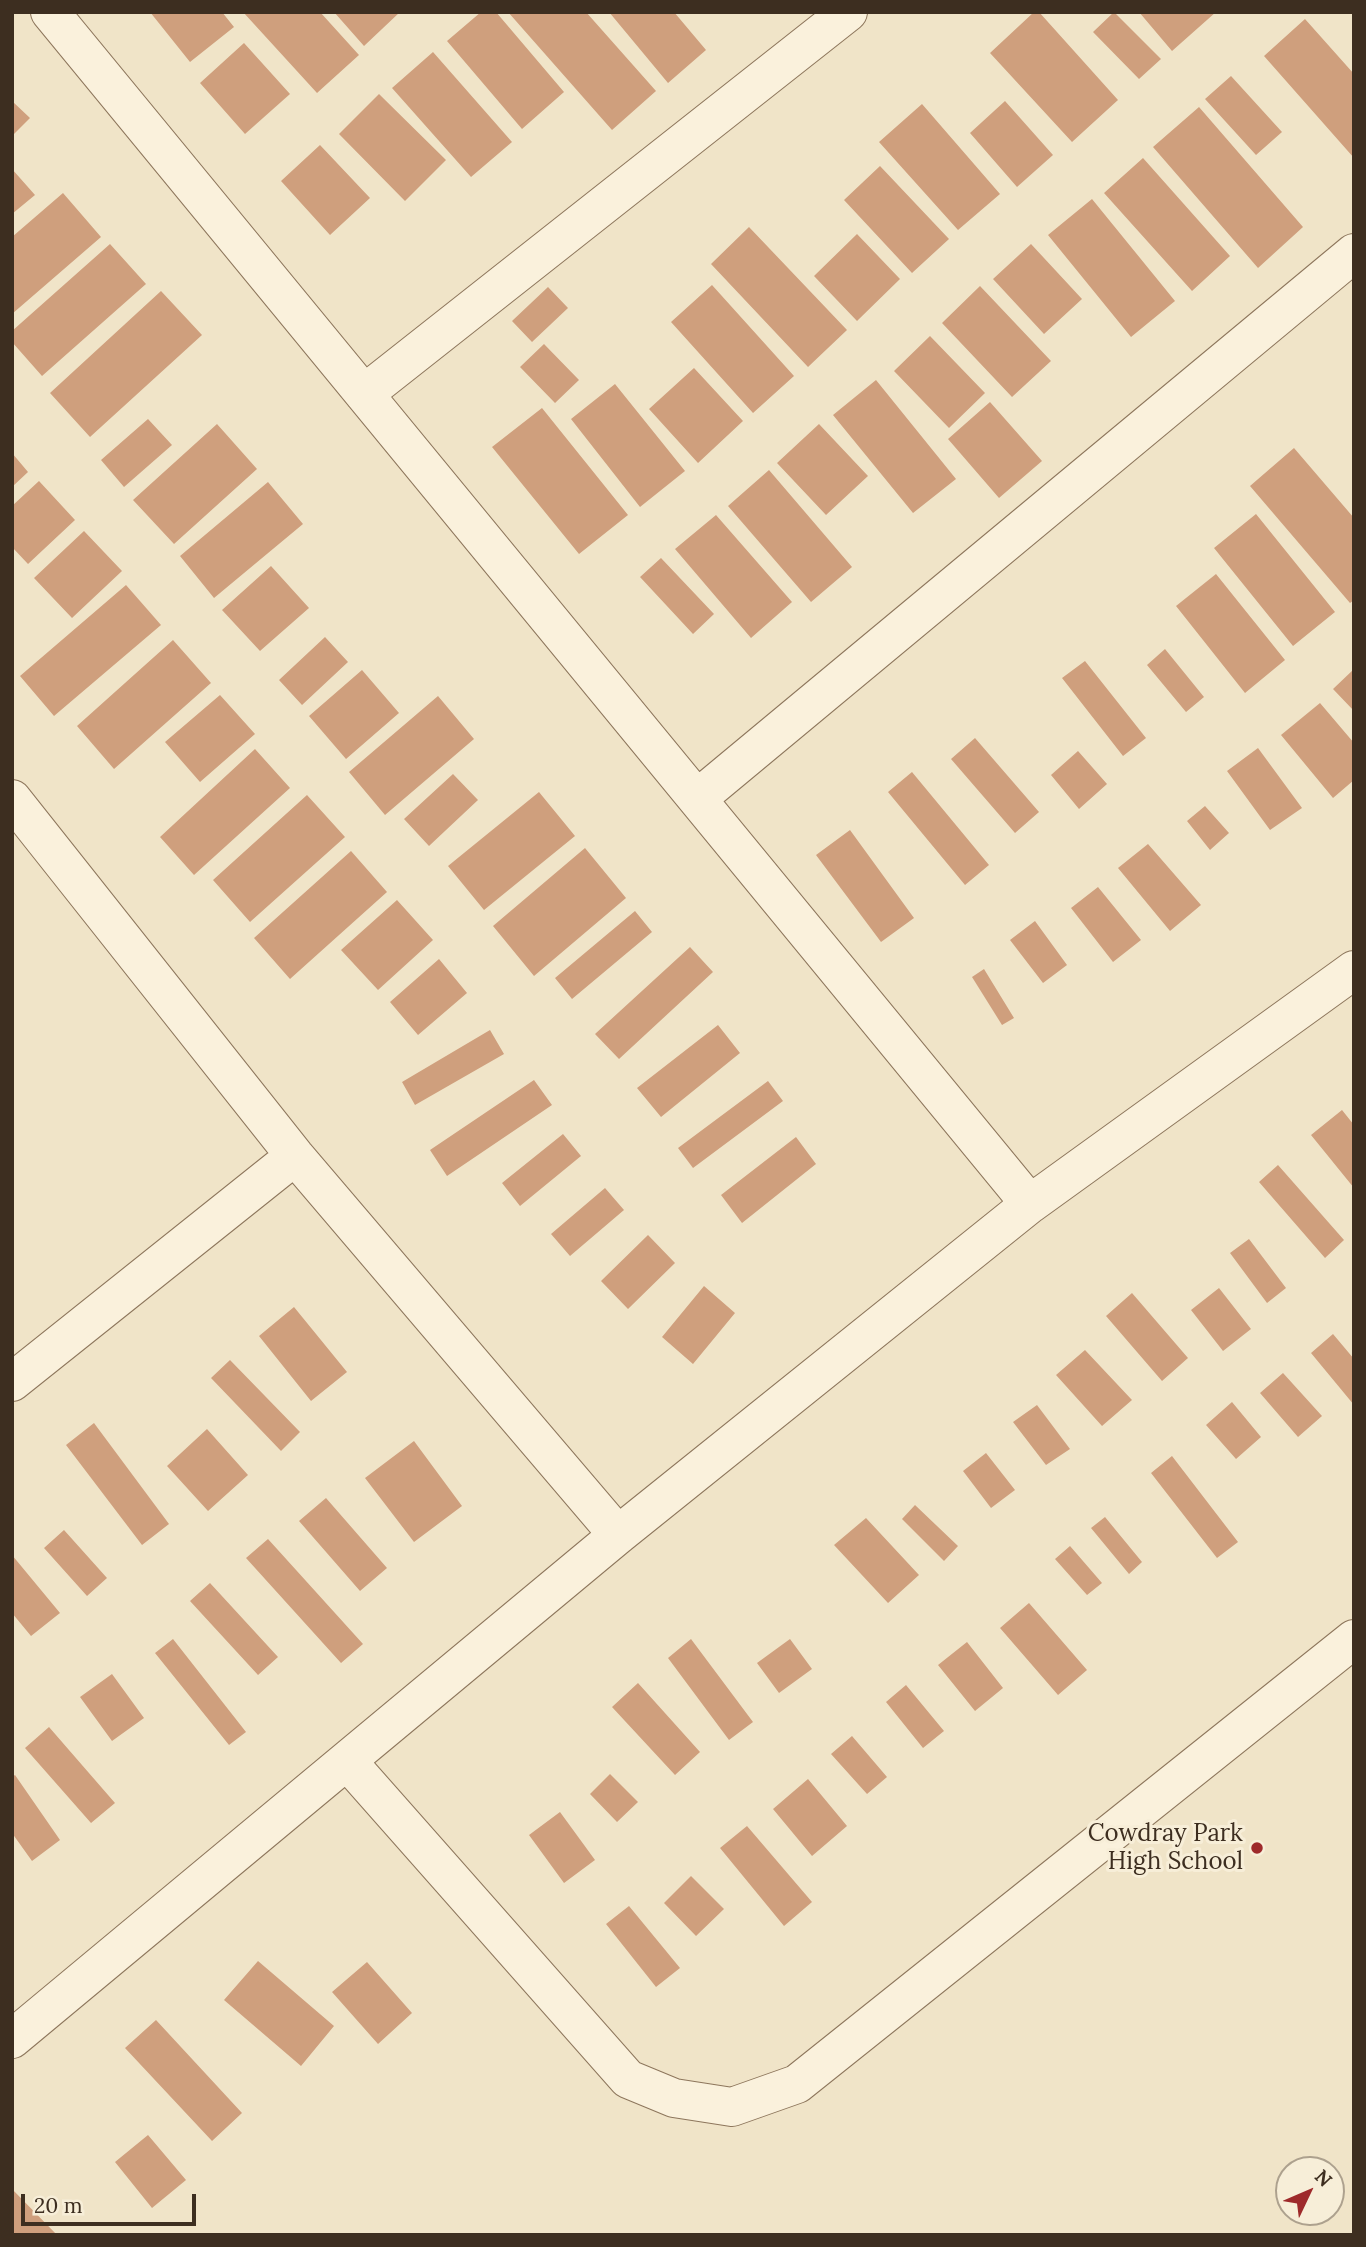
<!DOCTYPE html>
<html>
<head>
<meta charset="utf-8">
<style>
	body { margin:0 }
	#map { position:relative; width:1366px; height:2247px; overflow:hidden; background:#f0e4c8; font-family:Lora,serif }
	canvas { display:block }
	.frame { position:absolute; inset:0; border:14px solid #3d2e20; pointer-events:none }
	.north { position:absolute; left:1275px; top:2156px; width:70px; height:70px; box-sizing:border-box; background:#f7eed8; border:2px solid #ada18e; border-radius:50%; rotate:46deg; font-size:19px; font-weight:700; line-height:28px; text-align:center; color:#3d2e20 }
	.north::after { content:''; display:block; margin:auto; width:24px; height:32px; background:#9e2a2b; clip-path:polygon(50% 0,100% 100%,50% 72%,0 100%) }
	.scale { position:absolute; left:21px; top:2194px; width:175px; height:32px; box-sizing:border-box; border:4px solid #3d2e20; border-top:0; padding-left:9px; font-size:21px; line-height:24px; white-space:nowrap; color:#3d2e20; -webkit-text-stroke:5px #f7eed8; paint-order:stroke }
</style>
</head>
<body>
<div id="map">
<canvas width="1366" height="2247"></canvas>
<div class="frame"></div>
<div class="north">N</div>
<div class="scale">20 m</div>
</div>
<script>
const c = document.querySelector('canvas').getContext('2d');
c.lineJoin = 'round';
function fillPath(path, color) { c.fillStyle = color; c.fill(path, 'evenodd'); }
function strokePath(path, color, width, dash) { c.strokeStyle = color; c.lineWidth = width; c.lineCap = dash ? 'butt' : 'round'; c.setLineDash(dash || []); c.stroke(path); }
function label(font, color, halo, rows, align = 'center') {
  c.font = font + ' Lora,serif'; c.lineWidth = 6; c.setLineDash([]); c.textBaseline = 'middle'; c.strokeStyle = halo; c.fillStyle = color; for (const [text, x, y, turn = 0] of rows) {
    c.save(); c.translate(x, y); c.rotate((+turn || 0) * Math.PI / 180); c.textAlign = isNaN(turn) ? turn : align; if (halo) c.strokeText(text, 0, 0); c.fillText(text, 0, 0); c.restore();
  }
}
fillPath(new Path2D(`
	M 150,12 L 222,12 L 234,27 L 190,62 Z
	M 243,12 L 320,12 L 359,55 L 317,93 Z
	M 334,12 L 400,12 L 364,46 Z
	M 481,12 L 496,12 L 564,92 L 522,129 L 447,41 Z
	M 508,12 L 586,12 L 656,91 L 612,130 Z
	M 609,12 L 674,12 L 706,50 L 668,83 Z
	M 1034,12 L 1039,12 L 1118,100 L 1072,142 L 990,53 Z
	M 1114,12 L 1161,59 L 1139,79 L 1093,32 Z
	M 1139,12 L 1216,12 L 1172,51 Z
	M 1305,19 L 1354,74 L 1354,158 L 1264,56 Z
	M 244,43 L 290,94 L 245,134 L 200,83 Z
	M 433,52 L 512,142 L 471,177 L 392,88 Z
	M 1231,76 L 1282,132 L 1256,155 L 1205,99 Z
	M 379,94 L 446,160 L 405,201 L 339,134 Z
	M 12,101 L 30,118 L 12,136 Z
	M 1005,101 L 1053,155 L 1017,187 L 970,133 Z
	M 922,104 L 1000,194 L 958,230 L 879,142 Z
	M 1199,107 L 1303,227 L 1258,268 L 1153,147 Z
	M 320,145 L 370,198 L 330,235 L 281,181 Z
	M 1143,158 L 1230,256 L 1192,291 L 1104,193 Z
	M 880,166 L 949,239 L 912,273 L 844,200 Z
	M 12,169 L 35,195 L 12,214 Z
	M 63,193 L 101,237 L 12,314 L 12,237 Z
	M 1092,199 L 1175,301 L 1131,337 L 1048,235 Z
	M 749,227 L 847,330 L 808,367 L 711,264 Z
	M 857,234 L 900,279 L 857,321 L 814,276 Z
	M 110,244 L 146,284 L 42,376 L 12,342 L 12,331 Z
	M 1031,244 L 1082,299 L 1044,334 L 993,279 Z
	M 712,285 L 794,376 L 753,413 L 671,322 Z
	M 980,286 L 1051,361 L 1012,397 L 942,323 Z
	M 548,287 L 568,308 L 532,342 L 512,321 Z
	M 161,291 L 202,335 L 90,437 L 50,393 Z
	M 930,336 L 985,393 L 949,428 L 894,371 Z
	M 544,344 L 579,380 L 555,403 L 520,367 Z
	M 694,368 L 743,421 L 698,463 L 649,409 Z
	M 876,380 L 956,479 L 913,513 L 833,415 Z
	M 615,384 L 685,471 L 640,507 L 571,419 Z
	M 990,402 L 1042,461 L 999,498 L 948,439 Z
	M 542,408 L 628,515 L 579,554 L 492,447 Z
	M 148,419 L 172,445 L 124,487 L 101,460 Z
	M 217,424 L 257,469 L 174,544 L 133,500 Z
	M 819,424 L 868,476 L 826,515 L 777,463 Z
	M 1294,448 L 1354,518 L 1354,600 L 1350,603 L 1250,486 Z
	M 12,453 L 28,472 L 12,487 Z
	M 769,470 L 852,567 L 811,602 L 728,506 Z
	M 39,481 L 75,520 L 28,564 L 12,547 L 12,506 Z
	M 268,482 L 303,524 L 214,598 L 180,556 Z
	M 1256,514 L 1335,612 L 1293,646 L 1214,548 Z
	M 716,515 L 792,602 L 751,638 L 675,549 Z
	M 84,531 L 122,571 L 72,618 L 34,578 Z
	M 661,558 L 714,614 L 693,634 L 640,577 Z
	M 271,566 L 309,608 L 260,651 L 222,610 Z
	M 1216,574 L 1285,660 L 1245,693 L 1176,606 Z
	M 126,585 L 161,625 L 54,716 L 20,676 Z
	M 325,637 L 348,662 L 302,705 L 279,680 Z
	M 173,640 L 211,683 L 114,769 L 77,726 Z
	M 1165,649 L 1204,697 L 1186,712 L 1147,665 Z
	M 1085,661 L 1146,738 L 1123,756 L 1062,678 Z
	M 1354,669 L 1354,711 L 1333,689 Z
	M 362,670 L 399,713 L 346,759 L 309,716 Z
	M 220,695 L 255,734 L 200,782 L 165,742 Z
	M 438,696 L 474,739 L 385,815 L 349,772 Z
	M 1320,703 L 1354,743 L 1354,780 L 1333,798 L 1281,735 Z
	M 975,738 L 1039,812 L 1015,833 L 951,759 Z
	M 1258,748 L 1302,808 L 1270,830 L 1227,771 Z
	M 255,749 L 290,788 L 194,875 L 160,837 Z
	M 1078,751 L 1107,784 L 1079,809 L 1051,775 Z
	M 912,772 L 989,865 L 965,885 L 888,792 Z
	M 453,774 L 478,800 L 429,846 L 404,819 Z
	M 539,792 L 575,836 L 484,910 L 448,866 Z
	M 307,795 L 345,837 L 250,922 L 213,880 Z
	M 1205,806 L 1229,833 L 1210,850 L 1187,821 Z
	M 850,830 L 914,918 L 881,942 L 816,855 Z
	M 1148,844 L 1201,905 L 1170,931 L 1118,868 Z
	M 585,848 L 626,898 L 534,976 L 493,926 Z
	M 351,851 L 387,892 L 290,979 L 254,938 Z
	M 1098,887 L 1141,940 L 1113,962 L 1071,908 Z
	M 397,900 L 433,940 L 378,990 L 341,950 Z
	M 635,911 L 652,932 L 572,999 L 555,978 Z
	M 1035,921 L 1067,965 L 1043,983 L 1010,940 Z
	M 690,947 L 713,972 L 619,1059 L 595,1034 Z
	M 439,959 L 467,993 L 418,1035 L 390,1002 Z
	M 984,969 L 1014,1018 L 1002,1025 L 972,977 Z
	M 718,1025 L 740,1053 L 661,1117 L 637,1088 Z
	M 490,1030 L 504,1054 L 415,1105 L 402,1082 Z
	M 534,1080 L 552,1105 L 447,1176 L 430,1150 Z
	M 768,1081 L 783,1101 L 693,1168 L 678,1148 Z
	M 1342,1110 L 1354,1125 L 1354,1188 L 1311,1135 Z
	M 563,1134 L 581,1156 L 520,1206 L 502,1183 Z
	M 796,1137 L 816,1164 L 742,1223 L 721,1195 Z
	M 1278,1165 L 1344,1240 L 1325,1258 L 1259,1182 Z
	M 605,1188 L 624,1210 L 570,1256 L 551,1234 Z
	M 648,1235 L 675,1263 L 628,1309 L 601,1281 Z
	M 1249,1239 L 1286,1288 L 1267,1303 L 1230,1253 Z
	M 704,1286 L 735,1313 L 693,1364 L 662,1337 Z
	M 1219,1288 L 1251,1329 L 1223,1351 L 1191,1310 Z
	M 1132,1293 L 1188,1358 L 1162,1381 L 1106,1316 Z
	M 294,1307 L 347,1372 L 311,1401 L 259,1336 Z
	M 1333,1334 L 1354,1359 L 1354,1405 L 1311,1353 Z
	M 1085,1350 L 1132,1400 L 1102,1426 L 1056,1375 Z
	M 230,1360 L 300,1432 L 281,1451 L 211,1378 Z
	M 1283,1373 L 1322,1416 L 1298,1437 L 1260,1393 Z
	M 1232,1402 L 1261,1437 L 1236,1459 L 1206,1425 Z
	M 1037,1405 L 1070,1449 L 1046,1465 L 1013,1422 Z
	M 94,1423 L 169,1524 L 142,1545 L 66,1445 Z
	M 207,1429 L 248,1475 L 208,1511 L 167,1466 Z
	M 414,1441 L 462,1506 L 414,1542 L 365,1478 Z
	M 986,1453 L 1015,1490 L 991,1508 L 963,1471 Z
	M 1172,1456 L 1238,1542 L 1217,1558 L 1151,1473 Z
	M 326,1498 L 387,1568 L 360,1591 L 299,1521 Z
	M 915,1505 L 958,1546 L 944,1561 L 902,1519 Z
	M 1105,1517 L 1142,1562 L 1129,1574 L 1091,1528 Z
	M 866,1518 L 919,1575 L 888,1603 L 834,1545 Z
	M 64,1530 L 107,1578 L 87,1596 L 44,1548 Z
	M 268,1539 L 363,1644 L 341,1663 L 246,1558 Z
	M 1070,1546 L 1102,1583 L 1087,1595 L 1055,1559 Z
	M 12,1555 L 60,1613 L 31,1636 L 12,1613 Z
	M 210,1583 L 278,1657 L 258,1675 L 190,1601 Z
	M 1029,1603 L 1087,1670 L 1058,1695 L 1000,1628 Z
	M 173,1639 L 246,1732 L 229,1745 L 155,1653 Z
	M 691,1639 L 753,1722 L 729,1740 L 668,1658 Z
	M 790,1639 L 812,1669 L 779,1693 L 757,1663 Z
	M 967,1642 L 1003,1688 L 975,1711 L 938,1665 Z
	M 112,1674 L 144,1718 L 112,1741 L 80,1697 Z
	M 638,1683 L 700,1752 L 675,1775 L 612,1707 Z
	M 906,1685 L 944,1731 L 923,1748 L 886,1702 Z
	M 49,1727 L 115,1803 L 91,1823 L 25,1748 Z
	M 852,1736 L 887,1777 L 867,1794 L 831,1754 Z
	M 610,1774 L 638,1802 L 617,1822 L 590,1794 Z
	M 15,1775 L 60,1840 L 32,1861 L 12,1833 L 12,1777 Z
	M 808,1779 L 847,1826 L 812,1856 L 773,1809 Z
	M 560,1812 L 595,1860 L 564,1883 L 529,1835 Z
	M 747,1826 L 812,1902 L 784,1926 L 720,1848 Z
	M 691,1876 L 724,1909 L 696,1936 L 664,1903 Z
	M 629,1906 L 680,1968 L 656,1987 L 606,1924 Z
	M 258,1961 L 334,2026 L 301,2066 L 224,2000 Z
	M 367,1962 L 412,2013 L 378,2044 L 332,1992 Z
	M 156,2020 L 242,2113 L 212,2141 L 125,2048 Z
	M 148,2135 L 186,2180 L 152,2208 L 115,2162 Z
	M 12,2189 L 57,2235 L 12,2235 Z`), '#cf9f7d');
const minor = new Path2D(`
	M 50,12 L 1030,1204
	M 364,394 L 848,12
	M 698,798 L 1354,253
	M 12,799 L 295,1156 L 618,1535
	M 12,1382 L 295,1156
	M 348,1762 L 628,2079 L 674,2098 L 732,2107 L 797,2084 L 1354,1639
	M 12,2039 L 618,1535 L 1030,1204 L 1354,970`);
strokePath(minor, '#8d765c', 40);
strokePath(minor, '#faf1dc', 38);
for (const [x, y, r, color] of [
	[1257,1848,7,"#9e2a2b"]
]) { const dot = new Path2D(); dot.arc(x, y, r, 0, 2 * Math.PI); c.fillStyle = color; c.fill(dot); strokePath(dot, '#f7eed8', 2.5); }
label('24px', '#3d2e20', '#f7eed8', [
	["Cowdray Park",1243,1834],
	["High School",1243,1862]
], 'right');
</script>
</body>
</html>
